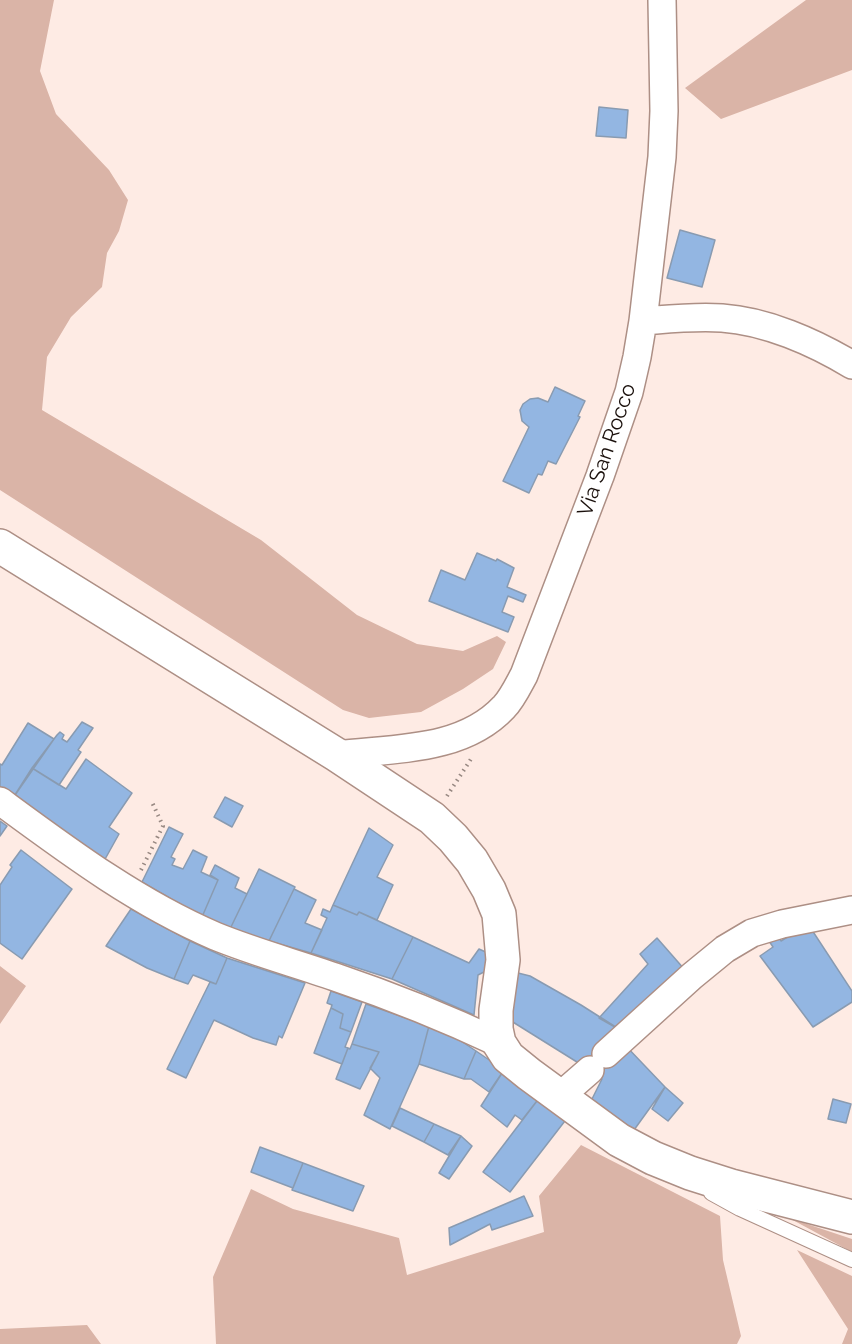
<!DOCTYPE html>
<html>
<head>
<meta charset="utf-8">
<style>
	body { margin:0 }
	canvas { display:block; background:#feebe4 }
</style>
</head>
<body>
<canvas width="852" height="1344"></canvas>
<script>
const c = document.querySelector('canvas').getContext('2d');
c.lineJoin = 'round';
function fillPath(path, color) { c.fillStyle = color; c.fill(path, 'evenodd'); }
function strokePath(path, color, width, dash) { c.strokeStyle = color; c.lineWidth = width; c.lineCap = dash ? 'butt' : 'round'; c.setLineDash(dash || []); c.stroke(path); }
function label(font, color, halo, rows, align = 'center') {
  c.font = font + ' Raleway,sans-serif'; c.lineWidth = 4.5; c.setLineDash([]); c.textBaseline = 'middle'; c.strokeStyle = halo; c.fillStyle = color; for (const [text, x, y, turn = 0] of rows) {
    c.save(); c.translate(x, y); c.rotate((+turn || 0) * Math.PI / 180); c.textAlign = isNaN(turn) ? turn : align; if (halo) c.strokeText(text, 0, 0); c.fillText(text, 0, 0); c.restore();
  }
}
fillPath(new Path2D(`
	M 0,0 L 54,0 L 40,71 L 56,114 L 109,170 L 128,200 L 119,231 L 107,253 L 102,287 L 71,317 L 47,357 L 42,410 L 261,540 L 357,615 L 417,644 L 463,651 L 497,636 L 506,642 L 493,669 L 463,689 L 421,712 L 369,718 L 343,710 L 0,490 Z
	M 806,0 L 852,0 L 852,70 L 721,119 L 685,88 Z
	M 0,966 L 26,986 L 0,1024 Z
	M 581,1145 L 720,1216 L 723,1260 L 741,1336 L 737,1344 L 216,1344 L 213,1277 L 251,1189 L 293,1209 L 399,1238 L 407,1275 L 544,1232 L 539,1196 Z
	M 789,1218 L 852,1239 L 852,1252 Z
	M 797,1250 L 852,1276 L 852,1344 L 842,1344 L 848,1329 Z
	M 87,1325 L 101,1344 L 0,1344 L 0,1329 Z`), '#dab4a7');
const building = new Path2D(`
	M 599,107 L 628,110 L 626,138 L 596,136 Z
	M 680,230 L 715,240 L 702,287 L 667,278 Z
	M 555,387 L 585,401 L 578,416 L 580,417 L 556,464 L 548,461 L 542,475 L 538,474 L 529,493 L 503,481 L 529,427 L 522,421 L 520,410 L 523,404 L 530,399 L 538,398 L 548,402 Z
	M 477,553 L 496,561 L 497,559 L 514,568 L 507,587 L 526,595 L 523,602 L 508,596 L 502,612 L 514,617 L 508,632 L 429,601 L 441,570 L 465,580 Z
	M 82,722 L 93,728 L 78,750 L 81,752 L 59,785 L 32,768 L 57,735 L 60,732 L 64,735 L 62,739 L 67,742 Z
	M 28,723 L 54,739 L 13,798 L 0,787 L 0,764 L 2,765 Z
	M 86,759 L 132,793 L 109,827 L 119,834 L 104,861 L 13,798 L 32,768 L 66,789 Z
	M 225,797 L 243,806 L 232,827 L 214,817 Z
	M 0,821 L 7,826 L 0,836 Z
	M 169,827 L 183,834 L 171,857 L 175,859 L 172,865 L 183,869 L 193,850 L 207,857 L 201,872 L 218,880 L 202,917 L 142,882 Z
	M 369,828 L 393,845 L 377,877 L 393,885 L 377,920 L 359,912 L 357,915 L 333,905 Z
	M 21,850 L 72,889 L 22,959 L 0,943 L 0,885 L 12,867 L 10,865 Z
	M 215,865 L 239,878 L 235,888 L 247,894 L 230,929 L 202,917 L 218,880 L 210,875 Z
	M 259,869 L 295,887 L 267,945 L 230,929 Z
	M 294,889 L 316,900 L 305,923 L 322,930 L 311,953 L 269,941 Z
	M 333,905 L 357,915 L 359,912 L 413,937 L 392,979 L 311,953 L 327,918 L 321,915 L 323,909 L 330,912 Z
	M 131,909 L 190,941 L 174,979 L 147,968 L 106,946 Z
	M 808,924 L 852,991 L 852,1002 L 813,1027 L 760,956 L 773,947 L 769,941 L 778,935 L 781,941 Z
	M 413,937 L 469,963 L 479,949 L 490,954 L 486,971 L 478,975 L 474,1015 L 392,979 Z
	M 657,938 L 685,970 L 622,1031 L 599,1018 L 648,964 L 640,954 Z
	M 190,941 L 227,958 L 216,984 L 193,975 L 188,984 L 174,979 Z
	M 227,958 L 305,983 L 282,1038 L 279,1036 L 276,1045 L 253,1038 L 214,1020 L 186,1078 L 167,1069 L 210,982 L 216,984 Z
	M 514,972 L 530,976 L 581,1005 L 622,1031 L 593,1072 L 508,1019 Z
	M 331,991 L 362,1002 L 351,1032 L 340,1028 L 343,1014 L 331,1008 L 332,1005 L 327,1003 Z
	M 366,1004 L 429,1026 L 419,1064 L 390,1129 L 364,1115 L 380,1078 L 370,1068 L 379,1052 L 352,1044 Z
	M 331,1008 L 343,1014 L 340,1028 L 351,1032 L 345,1047 L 348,1048 L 342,1064 L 314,1053 Z
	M 429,1026 L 452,1035 L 476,1051 L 464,1079 L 419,1064 Z
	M 352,1044 L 379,1052 L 360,1089 L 336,1079 L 348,1048 L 350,1049 Z
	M 624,1044 L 665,1087 L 634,1130 L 591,1101 L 602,1079 L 593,1072 Z
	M 476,1051 L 504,1070 L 489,1092 L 471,1079 L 464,1079 Z
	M 504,1070 L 540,1097 L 522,1120 L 515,1115 L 507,1127 L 481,1106 Z
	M 665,1087 L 683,1103 L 668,1121 L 652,1109 Z
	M 540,1097 L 568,1117 L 510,1192 L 483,1172 Z
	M 833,1099 L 851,1104 L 846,1123 L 828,1119 Z
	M 400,1108 L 434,1124 L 424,1142 L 392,1126 Z
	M 434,1124 L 461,1136 L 448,1155 L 424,1142 Z
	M 461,1136 L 472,1146 L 449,1179 L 439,1173 Z
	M 260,1147 L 303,1163 L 293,1188 L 251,1172 Z
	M 303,1163 L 364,1186 L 353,1211 L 292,1190 Z
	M 524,1196 L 533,1216 L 492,1230 L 490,1224 L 450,1245 L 449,1228 Z`);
fillPath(building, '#93b6e2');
strokePath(building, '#899bb1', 1.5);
const service = new Path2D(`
	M 711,1193 L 740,1209 L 852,1260`);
const minor = new Path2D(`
	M 643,321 C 669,319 695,316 722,318 C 766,321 814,342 852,365
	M 337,755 C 394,748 462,752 504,707 C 512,699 518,686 524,675 L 600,476 L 629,392 L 637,357 L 643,321 L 662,157 L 664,111 L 662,0
	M 0,801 C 68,851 136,902 215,936 C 254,952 295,963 335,977 C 391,996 446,1018 499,1043
	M 606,1054 L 692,976 L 725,949 L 752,933 L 782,924 L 852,910
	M 559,1097 L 590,1070`);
const secondary = new Path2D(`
	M 0,546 L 337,755 L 432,818 L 453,838 L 472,861 L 489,890 L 499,914 L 503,960 L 496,1010 L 496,1029 L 499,1043 L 508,1057 L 529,1074 L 619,1140 L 653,1158 L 690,1173 L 731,1186 L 852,1217`);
strokePath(service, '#ad8f85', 16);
strokePath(minor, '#ad8f85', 30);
strokePath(secondary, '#ad8f85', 36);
strokePath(new Path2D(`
	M 447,796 L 471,759
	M 141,870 L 163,826 L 151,800`), '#978882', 4, [1.5, 4.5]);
strokePath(service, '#fff', 14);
strokePath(minor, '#fff', 27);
strokePath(secondary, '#fff', 33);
label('21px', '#1a100c', '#fff', [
	["Via San Rocco",607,450,-71]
]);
</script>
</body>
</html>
